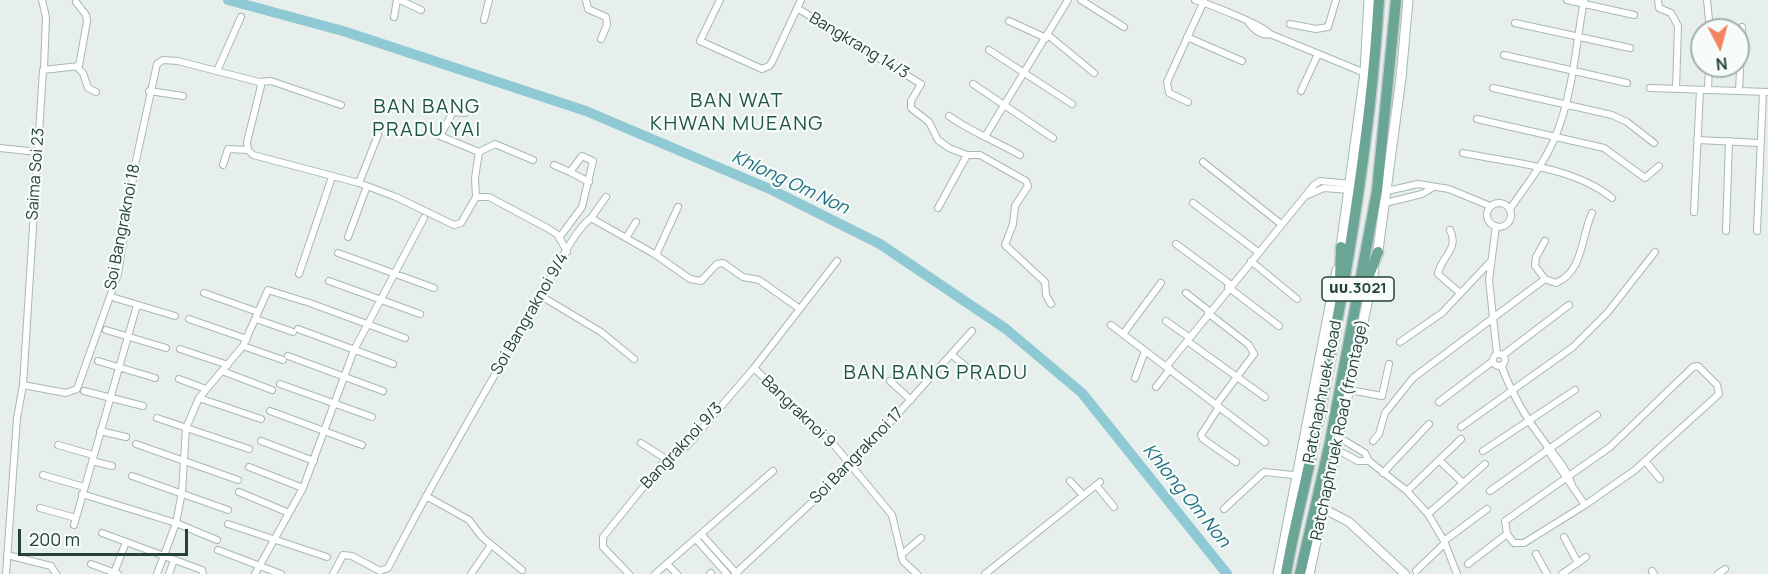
<!DOCTYPE html>
<html>
<head>
<meta charset="utf-8">
<style>
	body { margin:0 }
	#map { position:relative; width:1768px; height:574px; overflow:hidden; background:#e6efeb; font-family:Manrope,sans-serif }
	canvas { display:block }
	.north { position:absolute; left:1690px; top:18px; width:60px; height:60px; box-sizing:border-box; background:#f7fbf9; border:2px solid #a3b1ad; border-radius:50%; rotate:174deg; font-size:16px; font-weight:700; line-height:24px; text-align:center; color:#24423a }
	.north::after { content:''; display:block; margin:auto; width:21px; height:27px; background:#f4845f; clip-path:polygon(50% 0,100% 100%,50% 72%,0 100%) }
	.scale { position:absolute; left:18px; top:529px; width:170px; height:27px; box-sizing:border-box; border:3px solid #24423a; border-top:0; padding-left:8px; font-size:18px; line-height:21px; white-space:nowrap; color:#24423a; -webkit-text-stroke:4px #f7fbf9; paint-order:stroke }
</style>
</head>
<body>
<div id="map">
<canvas width="1768" height="574"></canvas>
<div class="north">N</div>
<div class="scale">200 m</div>
</div>
<script>
const c = document.querySelector('canvas').getContext('2d');
c.lineJoin = 'round';
function strokePath(path, color, width, dash) { c.strokeStyle = color; c.lineWidth = width; c.lineCap = dash ? 'butt' : 'round'; c.setLineDash(dash || []); c.stroke(path); }
function label(font, color, halo, rows, align = 'center') {
  c.font = font + ' Manrope,"Noto Sans Thai",sans-serif'; c.lineWidth = 4.5; c.setLineDash([]); c.textBaseline = 'middle'; c.strokeStyle = halo; c.fillStyle = color; for (const [text, x, y, turn = 0] of rows) {
    c.save(); c.translate(x, y); c.rotate((+turn || 0) * Math.PI / 180); c.textAlign = isNaN(turn) ? turn : align; if (halo) c.strokeText(text, 0, 0); c.fillText(text, 0, 0); c.restore();
  }
}
strokePath(new Path2D(`
	M 228,0 L 343,31 L 586,111 L 772,190 L 880,244 L 1006,329 L 1082,393 L 1227,574`), '#8ec9d4', 10);
const minor = new Path2D(`
	M 42,0 L 46,17 L 44,69
	M 400,0 L 421,10
	M 586,0 L 588,9 L 606,17 L 607,25 L 601,39
	M 720,0 L 700,41 L 762,69 L 769,66 L 772,62 L 801,0
	M 1081,0 L 1124,27
	M 1195,0 C 1209,4 1265,26 1270,34 L 1365,73
	M 1567,0 L 1634,15
	M 1658,0 L 1659,8 L 1671,13 L 1678,26 L 1676,89
	M 1707,0 L 1710,30
	M 797,8 L 921,84 L 911,101 L 911,108 L 929,122 L 938,140 L 949,148 L 967,155 L 980,155 L 1026,181 L 1028,186 L 1015,206 L 1013,224 L 1005,245 L 1045,282 L 1046,295 L 1051,304
	M 394,17 L 397,0
	M 484,20 L 489,0
	M 1009,21 L 1046,38
	M 1249,23 C 1254,30 1261,36 1270,34
	M 1515,23 L 1630,48
	M 1290,24 L 1316,29 L 1328,27 L 1336,0
	M 1048,35 L 1094,73
	M 1187,37 L 1242,61
	M 989,50 L 1072,104
	M 1504,55 L 1627,83
	M 78,68 L 83,73 L 88,88 L 96,92
	M 217,71 L 241,17
	M 259,82 L 261,86 L 247,142 L 248,150 L 253,155 L 359,183 L 396,197 L 454,225 L 461,223 L 476,197 L 489,197 L 549,229 L 558,235 L 567,252
	M 973,84 L 1053,138
	M 1493,88 L 1612,115 L 1627,122 L 1654,143
	M 1650,88 L 1768,92
	M 1708,90 L 1709,66
	M 149,91 L 183,96
	M 1301,91 L 1318,54
	M 1739,91 L 1742,27
	M 1188,102 L 1169,93 L 1167,82 L 1204,1
	M 465,113 L 453,112 L 440,136 L 479,152 L 475,178 L 476,197
	M 949,116 C 971,132 996,141 1020,155
	M 1477,119 L 1604,148 L 1645,178 L 1659,166
	M 986,135 L 1068,0
	M 1697,140 L 1760,143
	M 0,148 L 37,152
	M 479,152 L 495,144 L 533,160
	M 1463,153 C 1511,163 1572,166 1612,198
	M 1203,162 L 1281,224
	M 223,165 L 228,149 L 248,150
	M 554,165 L 570,172 L 582,156 L 593,161 L 582,207 L 559,238
	M 570,172 L 589,182
	M 359,183 L 378,135
	M 1387,191 L 1418,184 L 1449,189 L 1490,206
	M 1308,195 L 1324,188 L 1350,190
	M 1193,203 L 1258,252
	M 1385,203 L 1422,194 L 1432,188
	M1487 215a12 12 0 1 1 24 0a12 12 0 1 1-24 0Z
	M 938,208 L 967,155
	M 1510,209 C 1526,185 1545,163 1556,135 C 1573,93 1576,44 1584,0
	M 1694,212 L 1700,90
	M 591,218 L 606,197
	M 1496,226 L 1489,280 L 1497,354
	M 1450,230 C 1460,249 1440,258 1438,274 L 1460,293
	M 1726,231 L 1729,141
	M 1757,231 L 1763,92
	M 348,237 L 367,186
	M 626,238 L 636,222
	M 1545,241 L 1536,257 L 1535,266 L 1545,279 L 1556,283 C 1584,271 1581,236 1592,213
	M 1176,244 L 1230,284
	M 338,253 L 434,288
	M 656,255 L 678,207
	M 1251,261 L 1297,299
	M 299,274 L 332,177
	M 329,281 L 420,314
	M 1228,287 L 1279,326
	M 204,293 L 258,312
	M 1186,293 L 1209,311
	M 541,296 L 601,332 L 634,359
	M 115,298 L 175,316
	M 307,302 L 405,338
	M 1208,313 L 1249,345 L 1254,354 L 1216,405
	M 189,319 L 247,339
	M 256,319 L 293,332
	M 1166,321 L 1190,338
	M 1111,325 L 1265,442
	M 298,329 L 393,364
	M 106,330 L 166,348
	M 1123,334 L 1161,283
	M 1187,341 L 1265,397
	M 1400,342 L 1442,313 L 1490,262
	M 243,346 L 283,360
	M 180,349 L 228,365
	M1493 360a6 6 0 1 1 12 0a6 6 0 1 1-12 0Z
	M 952,355 L 979,377
	M 1503,355 L 1569,305
	M 288,356 L 383,391
	M 98,361 L 155,378
	M 1501,365 C 1511,392 1527,420 1545,443 C 1555,456 1567,468 1572,485
	M 1698,366 L 1717,385 L 1719,394 L 1635,470 L 1585,505 L 1524,543 L 1514,543 L 1507,534 L 1505,521 L 1610,447 L 1693,367 Z
	M 1166,367 L 1314,185 L 1320,181 L 1351,184
	M 754,368 L 835,446 L 892,515 L 903,561 L 917,574
	M 222,371 L 272,390
	M 1135,378 L 1145,351
	M 179,379 L 206,389
	M 890,381 L 911,400
	M 280,384 L 372,417
	M 23,385 L 66,393 L 77,389 L 118,274 L 135,165 L 157,64 L 163,60 L 178,61 L 259,82 L 271,81 L 341,105
	M 1156,387 L 1170,369
	M 1350,390 L 1382,396 L 1389,364
	M 84,391 L 143,406
	M 199,398 L 261,419
	M 1439,402 L 1493,361
	M 1219,407 L 1201,435 L 1203,439 L 1236,462
	M 270,411 L 362,445
	M 157,418 L 249,449
	M 1461,427 L 1573,347 L 1608,312 L 1655,252
	M 100,431 L 126,437
	M 261,441 L 314,461
	M 1345,441 L 1365,453 L 1369,461 L 1407,491 L 1428,514 L 1444,541 L 1457,574
	M 1373,441 L 1379,434 L 1385,413 L 1413,378 L 1545,279
	M 641,443 L 666,459
	M 136,444 L 238,480
	M 58,445 L 93,455
	M 1547,449 L 1585,505
	M 1483,451 L 1575,390
	M 1343,453 L 1358,461 L 1369,461
	M 1439,460 L 1463,483
	M 92,461 L 112,466
	M 1646,462 L 1660,479
	M 249,467 L 303,488
	M 1383,473 L 1429,424
	M 43,475 L 84,487
	M 132,476 L 228,510
	M 1070,481 L 1083,495
	M 1096,485 L 1114,507
	M 1407,491 L 1461,439
	M 1490,491 L 1597,415
	M 239,492 L 289,513
	M 82,494 L 176,523 L 217,540
	M 426,496 L 469,520 L 482,537 L 522,570
	M 40,508 L 76,518
	M 1224,509 L 1264,472 L 1293,475
	M 1428,514 L 1485,464
	M 228,524 L 327,557
	M 74,525 L 137,305
	M 102,533 L 202,570 L 203,574
	M 702,535 L 737,574
	M 1564,537 L 1578,563
	M 696,539 L 727,574
	M 1444,541 L 1487,509
	M 218,550 L 281,574
	M 1536,554 L 1547,574
	M 7,555 L 51,566 L 56,574
	M 901,555 L 921,538
	M 91,564 L 118,574
	M 667,564 L 677,574
	M 1468,564 L 1507,534
	M 1416,571 L 1444,544
	M 1652,571 L 1654,574
	M 114,573 L 126,542
	M 6,574 L 17,418 L 23,385 L 43,70 L 79,66 L 87,21 L 86,15 L 76,2
	M 157,574 L 176,523 L 182,492 L 186,428 L 199,398 L 243,346 L 268,290 L 303,301
	M 169,574 L 174,560
	M 255,574 L 303,488 L 354,350 L 424,218
	M 333,574 L 343,555 L 352,556 L 380,571 L 388,568 C 436,475 489,384 542,294 C 554,274 573,231 591,218 L 656,255 L 690,279 L 701,281 L 717,264 L 723,263 L 743,277 L 759,280 L 800,309
	M 471,574 L 491,545
	M 629,574 L 603,547 L 603,537 L 666,459 L 687,446 L 754,368 L 837,261
	M 655,574 L 773,471
	M 710,574 L 711,573
	M 735,574 L 851,466 L 972,331
	M 985,574 L 1100,482
	M 1562,574 L 1586,557
	M 1718,574 L 1725,569`);
const tertiary = new Path2D(`
	M 1330,512 L 1349,522 L 1405,574`);
const secondary = new Path2D(`
	M 1340,254 L 1365,73 L 1369,0
	M 1377,258 L 1401,78 L 1408,0
	M 1278,574 L 1337,270
	M 1309,574 L 1374,271`);
const primary = new Path2D(`
	M 1340,280 L 1341,247
	M 1364,288 L 1378,252
	M 1286,574 C 1294,525 1308,476 1317,427 C 1345,285 1370,144 1379,0
	M 1300,574 L 1330,442 L 1377,191 L 1396,0`);
strokePath(minor, '#a8b8b2', 8);
strokePath(tertiary, '#a8b8b2', 10);
strokePath(secondary, '#a4bbb3', 11);
strokePath(primary, '#c2cac8', 13);
strokePath(minor, '#fff', 6);
strokePath(tertiary, '#fff', 8);
strokePath(secondary, '#fff', 9);
strokePath(primary, '#6aa596', 10);
for (const [x, y, w] of [
	[1358,289,72]
]) { const box = new Path2D(); box.roundRect(x - w / 2, y - 12, w, 24, 4.5); c.fillStyle = '#f7fbf9'; c.fill(box); strokePath(box, '#24423a', 1.5); }
label('bold 15px', '#24423a', null, [
	["นบ.3021",1358,289]
]);
label('16px', '#24423a', '#f7fbf9', [
	["Bangkrang 14/3",859,46,31],
	["Saima Soi 23",36,174,-86],
	["Soi Bangraknoi 18",123,227,-79],
	["Soi Bangraknoi 9/4",530,314,-60],
	["Ratchaphruek Road",1323,392,-79],
	["Bangraknoi 9",798,412,44],
	["Ratchaphruek Road (frontage)",1340,430,-78],
	["Bangraknoi 9/3",682,446,-47],
	["Soi Bangraknoi 17",857,456,-46]
]);
label('italic 18px', '#1c6f80', '#f7fbf9', [
	["Khlong Om Non",790,183,25],
	["Khlong Om Non",1186,496,51]
]);
c.letterSpacing = '1.5px';
label('20px', '#1f5548', '#f7fbf9', [
	["BAN WAT",737,101],
	["KHWAN MUEANG",737,124],
	["BAN BANG",427,107],
	["PRADU YAI",427,130],
	["BAN BANG PRADU",936,373]
]);
c.letterSpacing = '0px';
</script>
</body>
</html>
